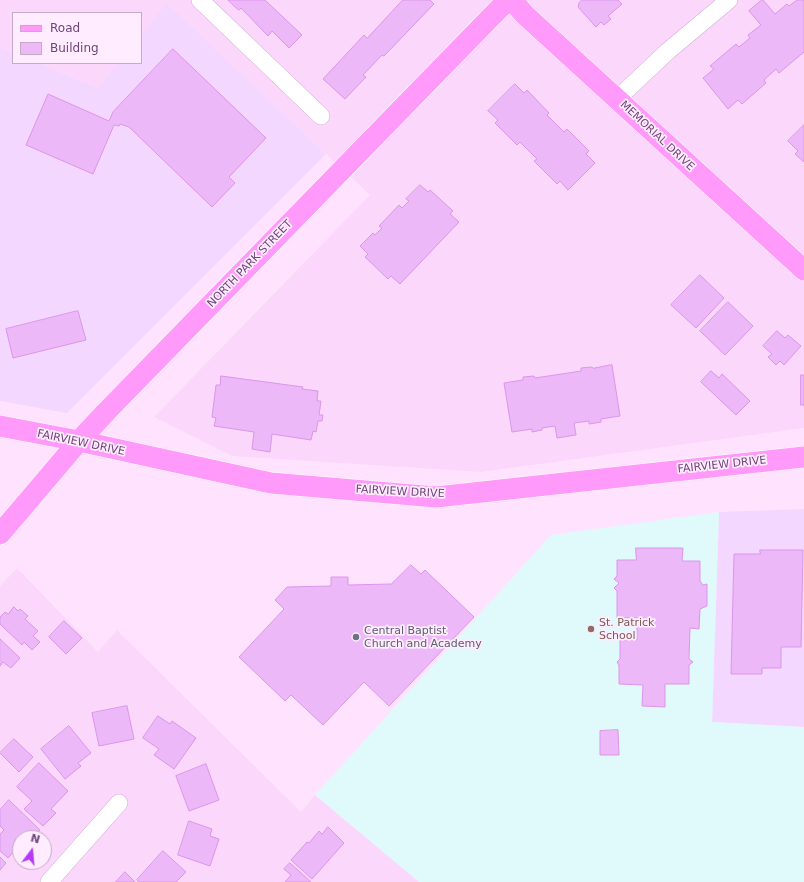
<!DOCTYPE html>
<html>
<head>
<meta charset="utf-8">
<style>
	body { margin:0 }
	#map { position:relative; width:804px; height:882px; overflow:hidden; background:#ffe3fe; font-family:"DejaVu Sans",sans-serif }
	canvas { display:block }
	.legend { position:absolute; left:12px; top:12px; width:130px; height:52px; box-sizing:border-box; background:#ffecfe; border:1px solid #c5aac9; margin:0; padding:5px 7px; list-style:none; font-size:12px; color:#6e467a }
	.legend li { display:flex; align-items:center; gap:8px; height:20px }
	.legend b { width:20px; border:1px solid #c5aac9 }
	.north { position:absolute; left:12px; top:830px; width:40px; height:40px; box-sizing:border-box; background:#ffecfe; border:1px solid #c5aac9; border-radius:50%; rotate:16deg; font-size:11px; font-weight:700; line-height:16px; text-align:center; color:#6e467a }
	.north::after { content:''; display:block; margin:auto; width:14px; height:18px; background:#b33bf5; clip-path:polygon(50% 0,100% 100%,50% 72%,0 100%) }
</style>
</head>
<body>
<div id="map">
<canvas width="804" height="882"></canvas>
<ul class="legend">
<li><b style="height:5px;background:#ff9afa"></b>Road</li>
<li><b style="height:11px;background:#ecb8f7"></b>Building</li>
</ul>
<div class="north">N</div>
</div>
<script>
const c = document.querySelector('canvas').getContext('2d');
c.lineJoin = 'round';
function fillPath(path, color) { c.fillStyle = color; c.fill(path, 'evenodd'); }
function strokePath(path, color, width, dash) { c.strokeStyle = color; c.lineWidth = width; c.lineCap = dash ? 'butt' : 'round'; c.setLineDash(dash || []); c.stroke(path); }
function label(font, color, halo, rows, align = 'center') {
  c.font = font + ' "DejaVu Sans",sans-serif'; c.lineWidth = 3.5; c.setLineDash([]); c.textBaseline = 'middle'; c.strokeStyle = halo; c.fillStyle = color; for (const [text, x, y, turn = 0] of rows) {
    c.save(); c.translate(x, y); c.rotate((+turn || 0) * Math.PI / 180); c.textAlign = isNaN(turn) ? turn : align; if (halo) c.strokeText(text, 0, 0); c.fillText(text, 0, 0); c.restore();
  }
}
fillPath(new Path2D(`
	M 0,0 L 804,0 L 804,428 L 481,472 L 232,456 L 154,417 L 370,195 L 166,4 L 141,35 L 141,13 L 13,13 L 13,52 L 0,47 Z
	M 39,63 L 118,63 L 98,88 Z
	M 17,568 L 98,652 L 117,630 L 301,812 L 315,795 L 419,882 L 0,882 L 0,586 ZM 20,838 L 44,838 L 44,862 L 20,862 Z`), '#fbd7fc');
fillPath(new Path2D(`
	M 166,3 L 326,154 L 67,413 L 0,401 L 0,47 L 13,52 L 13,63 L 39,63 L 98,88 L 118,63 L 141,63 L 141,35 Z
	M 804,509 L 804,727 L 712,722 L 719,512 Z`), '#f4d7ff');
fillPath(new Path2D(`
	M 719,512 L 712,722 L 804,727 L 804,882 L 419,882 L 315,795 L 551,535 Z`), '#e0f9fb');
const building = new Path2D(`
	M 228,0 L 265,0 L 302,35 L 289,48 L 272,31 L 268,36 L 241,8 L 239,10 Z
	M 403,0 L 430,0 L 434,4 L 384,56 L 382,55 L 363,75 L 366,77 L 345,99 L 323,79 L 364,35 L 367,38 Z
	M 582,0 L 618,0 L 622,4 L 608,16 L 611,19 L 604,25 L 601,22 L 596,27 L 578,7 L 579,3 Z
	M 762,0 L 763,0 L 775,14 L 787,4 L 789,6 L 797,0 L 804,0 L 804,52 L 779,73 L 776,69 L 764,80 L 766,83 L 742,104 L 738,100 L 728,109 L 703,78 L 714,69 L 710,66 L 736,44 L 739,47 L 750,38 L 748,35 L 761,25 L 749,11 Z
	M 173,49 L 266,138 L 229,177 L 235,183 L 212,207 L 129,127 L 120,124 L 119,126 L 114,125 L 93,174 L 26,145 L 48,94 L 109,121 L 113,112 Z
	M 515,84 L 524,93 L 527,90 L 549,113 L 547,115 L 564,132 L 567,129 L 589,151 L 586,154 L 595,163 L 568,190 L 560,181 L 557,184 L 534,161 L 537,159 L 520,142 L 517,145 L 495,123 L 498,120 L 488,111 Z
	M 804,125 L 804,162 L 795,154 L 798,151 L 788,141 Z
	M 420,185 L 428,192 L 430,190 L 453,211 L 450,214 L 459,222 L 400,284 L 391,276 L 388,279 L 365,257 L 368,254 L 360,246 L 373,233 L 375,235 L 382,228 L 379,226 L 399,205 L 402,208 L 409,201 L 406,199 Z
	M 700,275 L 724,298 L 696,328 L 671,305 Z
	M 728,302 L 753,326 L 725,355 L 700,331 Z
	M 78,311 L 86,340 L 13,358 L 6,329 Z
	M 777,331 L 785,338 L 788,335 L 801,346 L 784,365 L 780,361 L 776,365 L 768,357 L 772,354 L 763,346 Z
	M 612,365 L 620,416 L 601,419 L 601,422 L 589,424 L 589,421 L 574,423 L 576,435 L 557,438 L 555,426 L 542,428 L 542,430 L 532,432 L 532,429 L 512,432 L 504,383 L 523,380 L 523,377 L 534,376 L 535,378 L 581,371 L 581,368 L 592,367 L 593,368 Z
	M 711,371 L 719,378 L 722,374 L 750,401 L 736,415 L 701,382 Z
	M 801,375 L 804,375 L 804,405 L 801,405 Z
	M 221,376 L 303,387 L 302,389 L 318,391 L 317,401 L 321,401 L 319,415 L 323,415 L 322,421 L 318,421 L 316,432 L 313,431 L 311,440 L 272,434 L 270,452 L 252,449 L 254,432 L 214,426 L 216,418 L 212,417 L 216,385 L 220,385 Z
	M 636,548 L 683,548 L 682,561 L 700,561 L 700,581 L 703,585 L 707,584 L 707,606 L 700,609 L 699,629 L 690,628 L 689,659 L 693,662 L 689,665 L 689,684 L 665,684 L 665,707 L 642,706 L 643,685 L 619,684 L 619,665 L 617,662 L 620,659 L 620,640 L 637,640 L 637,618 L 617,618 L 617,591 L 614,588 L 619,583 L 614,579 L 617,576 L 617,560 L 636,560 Z
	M 760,550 L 803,550 L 801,647 L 781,647 L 781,668 L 762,668 L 762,674 L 731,674 L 734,554 L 760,554 Z
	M 411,565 L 421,574 L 425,570 L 474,617 L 389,706 L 364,682 L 323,725 L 291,695 L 285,701 L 239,657 L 284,609 L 275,600 L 287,587 L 331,586 L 331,577 L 348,577 L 348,585 L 391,584 Z
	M 14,607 L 18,611 L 20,609 L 28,616 L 25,619 L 38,631 L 33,636 L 40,642 L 32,650 L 24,642 L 22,645 L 0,624 L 0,617 L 5,612 L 8,614 Z
	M 64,621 L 82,638 L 66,654 L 49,637 Z
	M 0,639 L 20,658 L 11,668 L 3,662 L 0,666 Z
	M 127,706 L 134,739 L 99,746 L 92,713 Z
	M 158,716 L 170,724 L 172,721 L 196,738 L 174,769 L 154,755 L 159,749 L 143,738 Z
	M 69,726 L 91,753 L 78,763 L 81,766 L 65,779 L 41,749 Z
	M 618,730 L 619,755 L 600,755 L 600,731 Z
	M 14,739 L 33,757 L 19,772 L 0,753 Z
	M 39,763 L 68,791 L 51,809 L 56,813 L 43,826 L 24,809 L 32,801 L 17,787 Z
	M 206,764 L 219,800 L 189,811 L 176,776 Z
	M 9,800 L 40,830 L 33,838 L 20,838 L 20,845 L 8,858 L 0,851 L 0,834 L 4,830 L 0,826 L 0,810 Z
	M 189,821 L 212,829 L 210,836 L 219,839 L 210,866 L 178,855 Z
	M 328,827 L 344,843 L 312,879 L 291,860 L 307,842 L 309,843 L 319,831 L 322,834 Z
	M 163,851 L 186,872 L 176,882 L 139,882 L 137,880 Z
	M 0,857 L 6,863 L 0,870 Z
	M 290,863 L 311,882 L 285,882 L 291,875 L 284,869 Z
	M 125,872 L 135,882 L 116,882 Z`);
fillPath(building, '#ecb8f7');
strokePath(building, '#db96eb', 1);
const minor = new Path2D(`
	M 200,0 L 321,116
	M 617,99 L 668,51 L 729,0
	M 49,882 L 119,803`);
const major = new Path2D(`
	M 512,0 L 525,15 L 804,270
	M 0,426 L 79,441 L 271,483 L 436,497 L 804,457
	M 0,534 L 79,441 L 106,412 L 489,19 L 508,0`);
strokePath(minor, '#d1aed6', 18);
strokePath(major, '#fff', 22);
strokePath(minor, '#fff', 17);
strokePath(major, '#ff9afa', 21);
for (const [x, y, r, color] of [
	[591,629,4,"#8d6e63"],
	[356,637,4,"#6b7280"]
]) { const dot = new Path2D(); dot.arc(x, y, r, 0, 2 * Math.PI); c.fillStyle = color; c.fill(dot); strokePath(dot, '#ffecfe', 1.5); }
label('11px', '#6e467a', '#ffecfe', [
	["MEMORIAL DRIVE",657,136,43],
	["NORTH PARK STREET",250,264,-46],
	["FAIRVIEW DRIVE",81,443,12],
	["FAIRVIEW DRIVE",722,465,-6],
	["FAIRVIEW DRIVE",400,492,3]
]);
label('11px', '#785e54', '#ffecfe', [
	["St. Patrick",599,623],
	["School",599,636]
], 'left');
label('11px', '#5b616d', '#ffecfe', [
	["Central Baptist",364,631],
	["Church and Academy",364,644]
], 'left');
</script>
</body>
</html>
